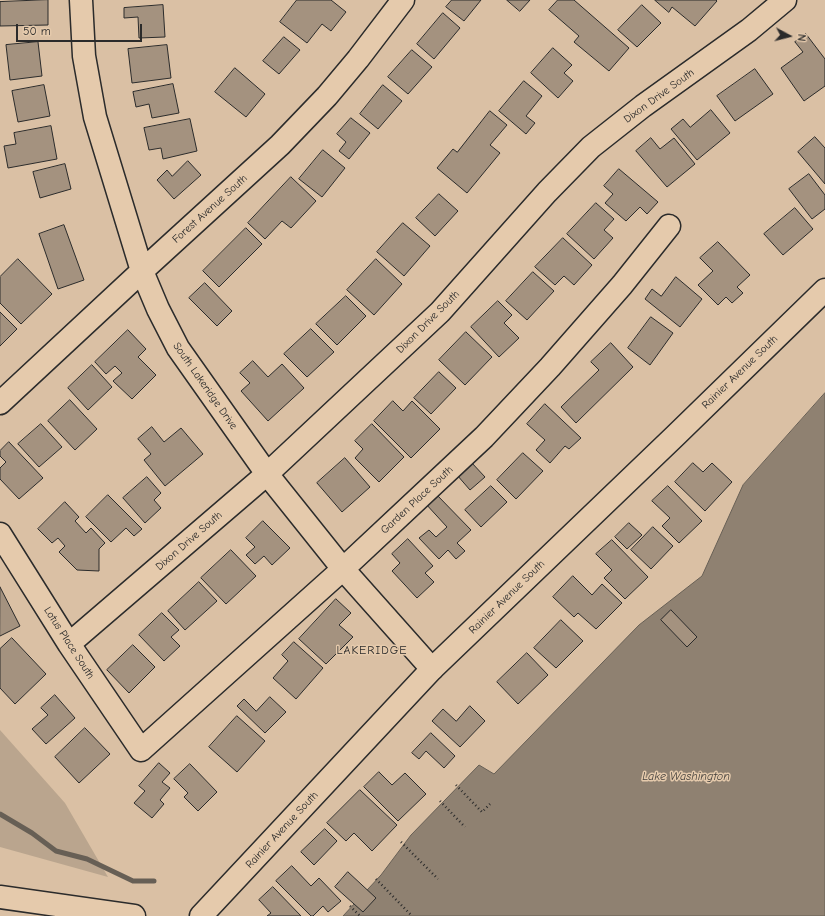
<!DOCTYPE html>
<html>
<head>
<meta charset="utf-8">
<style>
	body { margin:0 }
	#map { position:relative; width:825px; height:916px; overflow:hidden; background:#dac0a4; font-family:"Comic Neue",sans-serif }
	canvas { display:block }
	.north { position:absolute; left:769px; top:16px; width:40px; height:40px; -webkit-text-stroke:3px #e5caac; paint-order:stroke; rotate:97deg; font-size:11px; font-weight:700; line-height:16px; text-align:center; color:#2b2b2b }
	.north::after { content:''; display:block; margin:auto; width:14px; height:18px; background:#2b2b2b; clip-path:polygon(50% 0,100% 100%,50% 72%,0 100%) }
	.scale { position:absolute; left:16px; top:24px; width:126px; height:18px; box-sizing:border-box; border:2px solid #2b2b2b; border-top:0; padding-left:5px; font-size:12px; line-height:14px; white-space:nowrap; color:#2b2b2b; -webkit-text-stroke:3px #e5caac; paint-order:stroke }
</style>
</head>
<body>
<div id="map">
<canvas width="825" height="916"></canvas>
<div class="north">N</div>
<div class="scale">50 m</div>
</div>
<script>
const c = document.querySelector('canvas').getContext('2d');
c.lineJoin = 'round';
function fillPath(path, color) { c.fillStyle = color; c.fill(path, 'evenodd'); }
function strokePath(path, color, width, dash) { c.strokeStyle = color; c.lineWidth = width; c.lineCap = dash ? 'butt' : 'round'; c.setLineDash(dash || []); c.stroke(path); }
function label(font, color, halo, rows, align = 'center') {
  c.font = font + ' "Comic Neue",sans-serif'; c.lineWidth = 3; c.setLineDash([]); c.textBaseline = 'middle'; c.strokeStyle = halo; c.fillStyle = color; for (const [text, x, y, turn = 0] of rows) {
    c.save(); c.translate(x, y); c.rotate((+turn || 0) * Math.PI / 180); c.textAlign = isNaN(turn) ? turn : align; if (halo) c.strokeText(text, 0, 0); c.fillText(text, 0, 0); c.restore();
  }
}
fillPath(new Path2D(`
	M 0,730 L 65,803 L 108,877 L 0,847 Z`), '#baa58e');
const water = new Path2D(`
	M 825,393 L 825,916 L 343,916 L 381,875 L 411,835 L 479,765 L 494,774 L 639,625 L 702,576 L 743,485 Z`);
fillPath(water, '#8f8171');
strokePath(water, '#675f55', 1);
strokePath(new Path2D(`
	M 0,814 L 32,833 L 56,851 L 87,859 L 133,881 L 154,881`), '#675f55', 5);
const building = new Path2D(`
	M 48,0 L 48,25 L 0,26 L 0,2 Z
	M 297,0 L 331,0 L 346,12 L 331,31 L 322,24 L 307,43 L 280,22 Z
	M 452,0 L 481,0 L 464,21 L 446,7 Z
	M 507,0 L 530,0 L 520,11 Z
	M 558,0 L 574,0 L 629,48 L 609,71 L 574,42 L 579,36 L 549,10 Z
	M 655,0 L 716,0 L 717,1 L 695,26 L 672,7 L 669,12 Z
	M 163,5 L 165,37 L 139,38 L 138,17 L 124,18 L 124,8 Z
	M 642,5 L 661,23 L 637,47 L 618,30 Z
	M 443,13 L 460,28 L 434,59 L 417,44 Z
	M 806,34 L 825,59 L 825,86 L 804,101 L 781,68 L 803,52 L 795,42 Z
	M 284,37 L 300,50 L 279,74 L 263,61 Z
	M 38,42 L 42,76 L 10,80 L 6,45 Z
	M 167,45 L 171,78 L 132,83 L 128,49 Z
	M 553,48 L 572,65 L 564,73 L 573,81 L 558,98 L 531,73 Z
	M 412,50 L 432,67 L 408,94 L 388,77 Z
	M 235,68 L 265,94 L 246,117 L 215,92 Z
	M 755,69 L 773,94 L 735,121 L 717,96 Z
	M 524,81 L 542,96 L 526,116 L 535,123 L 526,134 L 499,111 Z
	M 173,84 L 179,113 L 152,118 L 149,104 L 136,107 L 133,92 Z
	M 44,85 L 50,116 L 18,122 L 12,91 Z
	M 383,85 L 402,101 L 378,129 L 360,114 Z
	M 711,110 L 730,133 L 697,160 L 671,129 L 683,119 L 690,127 Z
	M 490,111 L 507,125 L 490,145 L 500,153 L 467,193 L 437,168 L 453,149 L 457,152 Z
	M 351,118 L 370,133 L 349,159 L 339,151 L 346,142 L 337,134 Z
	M 190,119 L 197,151 L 163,159 L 161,148 L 149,150 L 144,128 Z
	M 51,126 L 57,159 L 8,168 L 4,146 L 16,144 L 14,133 Z
	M 815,137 L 825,148 L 825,184 L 798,152 Z
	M 651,138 L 660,149 L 674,138 L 695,164 L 667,187 L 636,151 Z
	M 323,150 L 345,168 L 322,197 L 299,179 Z
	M 188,161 L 201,175 L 174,199 L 157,180 L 167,170 L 172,176 Z
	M 65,164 L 71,189 L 40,198 L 33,172 Z
	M 619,169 L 658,202 L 647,214 L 640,207 L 626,221 L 605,203 L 613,194 L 604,186 Z
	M 809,174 L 825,195 L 825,209 L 812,219 L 789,189 Z
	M 291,177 L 316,201 L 291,228 L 282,221 L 265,239 L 248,223 Z
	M 439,194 L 458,211 L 435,236 L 416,218 Z
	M 596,203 L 614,219 L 604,230 L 613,238 L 594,259 L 567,234 Z
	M 795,208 L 813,229 L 783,255 L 764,234 Z
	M 403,223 L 430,246 L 404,276 L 377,252 Z
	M 64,225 L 84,280 L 58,289 L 39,234 Z
	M 246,228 L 262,244 L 219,287 L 203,271 Z
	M 563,238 L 592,265 L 574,285 L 564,276 L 555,285 L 535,267 Z
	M 718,242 L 750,275 L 737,287 L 743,293 L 732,303 L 726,297 L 718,305 L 698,285 L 713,271 L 700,258 Z
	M 18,259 L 52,294 L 21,324 L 0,303 L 0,277 Z
	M 376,259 L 402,284 L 374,315 L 347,290 Z
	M 533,272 L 554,291 L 527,320 L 506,301 Z
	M 676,277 L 702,299 L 680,327 L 645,299 L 652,289 L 661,296 Z
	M 205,283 L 232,311 L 217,326 L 189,298 Z
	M 346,296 L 366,316 L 337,345 L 316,324 Z
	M 498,301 L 512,315 L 504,323 L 519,338 L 499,357 L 471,327 Z
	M 0,312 L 17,329 L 0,346 Z
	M 651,317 L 673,333 L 650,365 L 628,348 Z
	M 311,329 L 334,352 L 307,377 L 284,354 Z
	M 128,330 L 146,349 L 138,357 L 156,375 L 132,399 L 113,381 L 122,373 L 115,366 L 106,374 L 95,362 Z
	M 466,332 L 492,357 L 465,385 L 439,360 Z
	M 611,343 L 633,367 L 576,423 L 561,407 L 599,370 L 591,362 Z
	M 253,361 L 268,377 L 282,364 L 304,388 L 268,421 L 241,391 L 250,383 L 240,373 Z
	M 92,365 L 112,387 L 88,410 L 68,388 Z
	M 439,372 L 456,388 L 431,414 L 414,398 Z
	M 70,400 L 97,429 L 75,450 L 48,421 Z
	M 393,401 L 403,411 L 412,401 L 440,429 L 411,458 L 374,421 Z
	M 545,404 L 581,438 L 569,449 L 565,446 L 550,463 L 536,450 L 545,440 L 527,424 Z
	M 41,424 L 62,447 L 39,467 L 18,444 Z
	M 372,424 L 404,457 L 379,482 L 355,458 L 363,449 L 355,441 Z
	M 152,427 L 164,442 L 181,428 L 203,454 L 165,486 L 144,460 L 151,454 L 138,439 Z
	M 9,442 L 43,478 L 19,499 L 0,479 L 0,468 L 6,462 L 0,456 L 0,451 Z
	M 523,453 L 543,471 L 516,499 L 497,480 Z
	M 345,458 L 370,487 L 342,512 L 317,483 Z
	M 471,462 L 485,477 L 470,490 L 457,475 Z
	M 693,463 L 703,472 L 712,463 L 732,482 L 705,511 L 675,482 Z
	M 147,477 L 161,493 L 154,500 L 161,508 L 145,523 L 123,498 Z
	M 491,486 L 507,502 L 481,527 L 465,510 Z
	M 668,486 L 702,521 L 679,543 L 662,526 L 670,518 L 652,501 Z
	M 436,494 L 471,530 L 457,543 L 465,551 L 456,559 L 448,550 L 439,559 L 419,538 L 429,530 L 436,537 L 447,527 L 425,503 Z
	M 108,495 L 142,529 L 134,536 L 126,528 L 111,542 L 86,517 Z
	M 65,502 L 79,517 L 75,521 L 86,533 L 91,528 L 105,543 L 99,549 L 99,571 L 77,570 L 59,552 L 65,546 L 58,538 L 52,543 L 38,529 Z
	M 263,521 L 290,548 L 272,565 L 264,556 L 255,564 L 246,555 L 255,547 L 246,538 Z
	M 629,523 L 642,535 L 627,549 L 615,537 Z
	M 653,527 L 673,546 L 651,569 L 631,550 Z
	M 408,539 L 433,566 L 425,573 L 434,582 L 417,598 L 392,571 L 400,563 L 392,554 Z
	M 612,540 L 648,577 L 625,599 L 604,578 L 612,570 L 596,554 Z
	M 231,550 L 256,576 L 226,604 L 201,578 Z
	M 573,576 L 592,595 L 602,584 L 622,603 L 596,629 L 578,613 L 574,617 L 553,597 Z
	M 199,582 L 217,601 L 185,630 L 168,611 Z
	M 0,587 L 20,626 L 0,636 Z
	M 336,599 L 351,613 L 339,625 L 353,637 L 326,664 L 299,639 Z
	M 671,610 L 697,637 L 687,647 L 661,620 Z
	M 162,613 L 179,630 L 171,637 L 180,646 L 164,661 L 139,635 Z
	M 561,620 L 583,641 L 556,668 L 534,648 Z
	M 12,638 L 46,674 L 15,704 L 0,688 L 0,649 Z
	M 294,642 L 323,668 L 296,699 L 273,678 L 288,661 L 282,655 Z
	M 133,645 L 155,667 L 129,693 L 107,670 Z
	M 527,653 L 548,675 L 518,704 L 497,682 Z
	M 55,695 L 75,718 L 46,744 L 32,729 L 48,715 L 41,708 Z
	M 270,697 L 286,712 L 265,733 L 237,706 L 244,699 L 256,711 Z
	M 470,706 L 485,721 L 460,747 L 432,721 L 443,709 L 456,721 Z
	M 237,716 L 265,741 L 237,772 L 209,747 Z
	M 85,728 L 110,754 L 79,783 L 55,757 Z
	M 431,733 L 455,756 L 444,768 L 426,751 L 419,759 L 412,753 Z
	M 159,763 L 170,773 L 162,782 L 170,788 L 160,800 L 164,804 L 152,818 L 134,803 L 145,791 L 139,786 Z
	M 190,764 L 217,792 L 198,811 L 184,797 L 188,793 L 174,779 Z
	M 379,772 L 392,785 L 405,773 L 426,794 L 398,821 L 364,787 Z
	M 360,790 L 397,825 L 372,851 L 354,833 L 346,841 L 327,823 Z
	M 325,829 L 337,841 L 314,865 L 301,852 Z
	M 292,866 L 311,886 L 319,878 L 341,901 L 328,912 L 323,906 L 313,916 L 311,916 L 276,881 Z
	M 348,872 L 376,898 L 363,912 L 335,887 Z
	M 273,887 L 301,916 L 267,916 L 271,913 L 259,900 Z`);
fillPath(building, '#a4927f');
strokePath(building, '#2b2b2b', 1);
const minor = new Path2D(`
	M 81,0 L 84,56 L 95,117 L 142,271 L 158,309 L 178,348 L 267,474 L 343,569 L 432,669
	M 0,403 L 142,271 L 280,145 L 327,96 L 358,59 L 403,0
	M 0,534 L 69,644 L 141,750 L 343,569 L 484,437 L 550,367 L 622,285 L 669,226
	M 69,644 L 267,474 L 440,312 L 547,192 L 591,147 L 643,106 L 749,30 L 785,0
	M 0,897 L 134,916`);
const major = new Path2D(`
	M 201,916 L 432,669 L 675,436 L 825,290`);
strokePath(minor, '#2b2b2b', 25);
strokePath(major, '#2b2b2b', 25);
strokePath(new Path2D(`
	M 456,785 L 482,812 L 490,804
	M 440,801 L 465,827
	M 401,842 L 438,879
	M 376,879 L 412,916
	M 350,906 L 360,916`), '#2b2b2b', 2.5, [1, 3]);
strokePath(minor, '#e5caac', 22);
strokePath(major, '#e5caac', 22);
label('11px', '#2b2b2b', '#e5caac', [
	["Dixon Drive South",659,96,-36],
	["Forest Avenue South",210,209,-42],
	["Dixon Drive South",428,322,-45],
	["Rainier Avenue South",740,372,-44],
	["South Lakeridge Drive",205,386,55],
	["Garden Place South",417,500,-43],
	["Dixon Drive South",189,541,-41],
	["Rainier Avenue South",507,597,-44],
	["Lotus Place South",69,643,57],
	["Rainier Avenue South",282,830,-47]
]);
c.letterSpacing = '1px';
label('12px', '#2b2b2b', '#e5caac', [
	["LAKERIDGE",372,651]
]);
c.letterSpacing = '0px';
label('italic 12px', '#44403c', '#e5caac', [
	["Lake Washington",686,777]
]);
</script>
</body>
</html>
